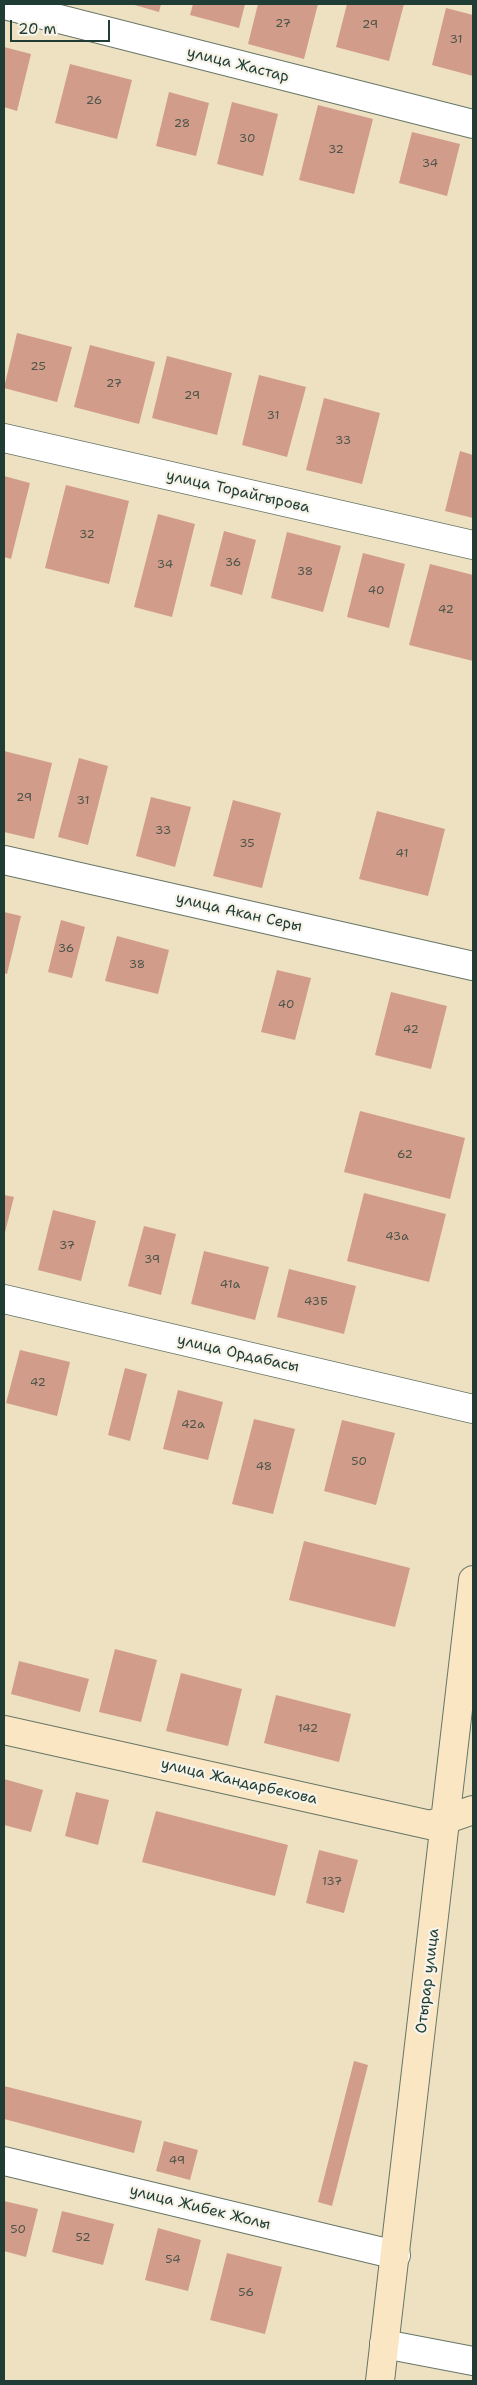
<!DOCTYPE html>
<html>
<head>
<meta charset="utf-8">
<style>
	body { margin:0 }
	#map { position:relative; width:477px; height:2385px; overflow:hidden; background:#ede1c2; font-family:"Shantell Sans",sans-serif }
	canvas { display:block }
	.frame { position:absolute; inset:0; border:5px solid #1f3d34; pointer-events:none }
	.scale { position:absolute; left:10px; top:20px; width:100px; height:22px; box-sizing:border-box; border:2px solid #1f3d34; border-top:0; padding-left:6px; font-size:15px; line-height:18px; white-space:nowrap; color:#1f3d34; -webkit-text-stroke:4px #f7f3e8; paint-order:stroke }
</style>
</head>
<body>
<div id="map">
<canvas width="477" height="2385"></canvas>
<div class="frame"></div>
<div class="scale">20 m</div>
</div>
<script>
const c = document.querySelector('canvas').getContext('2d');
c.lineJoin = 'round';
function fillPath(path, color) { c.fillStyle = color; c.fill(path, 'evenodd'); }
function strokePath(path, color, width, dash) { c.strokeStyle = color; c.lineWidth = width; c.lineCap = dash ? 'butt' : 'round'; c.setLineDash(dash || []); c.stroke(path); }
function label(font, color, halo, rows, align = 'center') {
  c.font = font + ' "Shantell Sans",sans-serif'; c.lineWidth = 4.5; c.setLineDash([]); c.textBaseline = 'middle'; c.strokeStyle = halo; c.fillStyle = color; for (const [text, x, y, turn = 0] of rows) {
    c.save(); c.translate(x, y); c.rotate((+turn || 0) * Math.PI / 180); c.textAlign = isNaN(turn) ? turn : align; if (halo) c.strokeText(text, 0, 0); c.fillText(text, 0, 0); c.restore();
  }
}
fillPath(new Path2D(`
	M 131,4 L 161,4 L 159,12 Z
	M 193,4 L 245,4 L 239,28 L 190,15 Z
	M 258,4 L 318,4 L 304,59 L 248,44 Z
	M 347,4 L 404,4 L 389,61 L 336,47 Z
	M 446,8 L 473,15 L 473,76 L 432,65 Z
	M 4,47 L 31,54 L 17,111 L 4,107 Z
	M 70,64 L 132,80 L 117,139 L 55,123 Z
	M 169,92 L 209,103 L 196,156 L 156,146 Z
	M 232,102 L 278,114 L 263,176 L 217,164 Z
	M 318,105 L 373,119 L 354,194 L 299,180 Z
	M 412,132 L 460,144 L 447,196 L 399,183 Z
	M 17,333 L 72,347 L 57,402 L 4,388 Z
	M 90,345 L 155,362 L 139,424 L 74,407 Z
	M 167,356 L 232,373 L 217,435 L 152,418 Z
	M 259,375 L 306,387 L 287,457 L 242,445 Z
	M 324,398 L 380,413 L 362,484 L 306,470 Z
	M 460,451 L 473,455 L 473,518 L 445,511 Z
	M 4,476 L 30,483 L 11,559 L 4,557 Z
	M 66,485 L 129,501 L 109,584 L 45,568 Z
	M 158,514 L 195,524 L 172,617 L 134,607 Z
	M 224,531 L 256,540 L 242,595 L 210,586 Z
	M 287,532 L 341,546 L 323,612 L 271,598 Z
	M 363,553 L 405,564 L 389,628 L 347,617 Z
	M 430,564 L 473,575 L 473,661 L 409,645 Z
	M 4,751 L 52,763 L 34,839 L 4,832 Z
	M 79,758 L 108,766 L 88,845 L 58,837 Z
	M 151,797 L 191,807 L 175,867 L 136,856 Z
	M 233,800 L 281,813 L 262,888 L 213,876 Z
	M 377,811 L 445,829 L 428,896 L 359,879 Z
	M 4,912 L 21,916 L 7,974 L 4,973 Z
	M 61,920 L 85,927 L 72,978 L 48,972 Z
	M 117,936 L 169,950 L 158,994 L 105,981 Z
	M 277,970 L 311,978 L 295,1040 L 261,1032 Z
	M 391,992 L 447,1006 L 431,1069 L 375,1055 Z
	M 360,1111 L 465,1138 L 450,1199 L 344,1172 Z
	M 364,1193 L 446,1214 L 429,1282 L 347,1261 Z
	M 4,1195 L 14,1197 L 4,1236 Z
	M 53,1210 L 96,1221 L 81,1281 L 38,1270 Z
	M 144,1226 L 176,1234 L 161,1295 L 128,1286 Z
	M 204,1251 L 269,1267 L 255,1320 L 191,1304 Z
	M 289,1269 L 356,1286 L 344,1334 L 277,1317 Z
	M 20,1350 L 70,1362 L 57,1416 L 6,1403 Z
	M 125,1368 L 147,1374 L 130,1441 L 108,1435 Z
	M 178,1390 L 223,1402 L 208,1460 L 163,1449 Z
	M 254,1419 L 295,1429 L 273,1514 L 232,1504 Z
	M 342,1420 L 395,1433 L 376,1505 L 324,1491 Z
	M 304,1541 L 410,1568 L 395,1627 L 289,1600 Z
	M 115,1649 L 157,1660 L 141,1722 L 99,1712 Z
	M 19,1661 L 89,1679 L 80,1712 L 11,1694 Z
	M 181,1673 L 242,1689 L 228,1746 L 166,1731 Z
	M 276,1695 L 351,1714 L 339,1762 L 264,1743 Z
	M 4,1779 L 43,1790 L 31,1832 L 4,1825 Z
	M 76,1792 L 109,1800 L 98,1845 L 65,1836 Z
	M 156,1811 L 288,1845 L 275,1896 L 142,1862 Z
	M 319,1850 L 358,1860 L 344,1913 L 306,1903 Z
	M 354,2061 L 368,2065 L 332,2206 L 318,2202 Z
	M 4,2086 L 142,2121 L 134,2153 L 4,2119 Z
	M 164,2141 L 198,2150 L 190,2180 L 156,2171 Z
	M 4,2201 L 38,2209 L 26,2257 L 4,2251 Z
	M 62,2211 L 114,2224 L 103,2265 L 52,2252 Z
	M 158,2228 L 201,2240 L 188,2291 L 145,2280 Z
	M 227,2253 L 282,2267 L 265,2334 L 210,2320 Z`), '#d29c8a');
const street = new Path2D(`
	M 4,5 L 473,124
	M 4,438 L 473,545
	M 4,860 L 473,966
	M 4,1299 L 473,1409
	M 4,2161 L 396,2255
	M 384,2344 L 473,2361`);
const secondary = new Path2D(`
	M 4,1730 L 430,1825 L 473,1810
	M 380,2381 L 473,1580`);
strokePath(street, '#677666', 30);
strokePath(secondary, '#677666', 30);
strokePath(street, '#fff', 28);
strokePath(secondary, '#fbe6c4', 28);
label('12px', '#4c554a', null, [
	["27",283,24],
	["29",370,25],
	["31",456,40],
	["26",94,101],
	["28",182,124],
	["30",247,139],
	["32",336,150],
	["34",430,164],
	["25",38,367],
	["27",114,384],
	["29",192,396],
	["31",273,416],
	["33",343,441],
	["32",87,535],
	["36",233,563],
	["34",165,565],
	["38",305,572],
	["40",376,591],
	["42",446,610],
	["29",24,798],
	["31",83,801],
	["33",163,831],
	["35",247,844],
	["41",402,854],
	["36",66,949],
	["38",137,965],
	["40",286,1005],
	["42",411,1030],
	["62",405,1155],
	["43а",397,1237],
	["37",67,1246],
	["39",152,1260],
	["41а",230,1285],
	["43Б",316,1302],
	["42",38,1383],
	["42а",193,1425],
	["50",359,1462],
	["48",264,1467],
	["142",308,1729],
	["137",332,1882],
	["49",177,2161],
	["50",18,2230],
	["52",83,2238],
	["54",173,2260],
	["56",246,2293]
]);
label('15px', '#1f3d34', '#f7f3e8', [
	["улица Жастар",238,65,14],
	["улица Торайгырова",238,492,13],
	["улица Акан Серы",239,913,13],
	["улица Ордабасы",238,1354,13],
	["улица Жандарбекова",239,1782,13],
	["Отырар улица",428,1981,-83],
	["улица Жибек Жолы",200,2208,14]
]);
</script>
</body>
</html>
